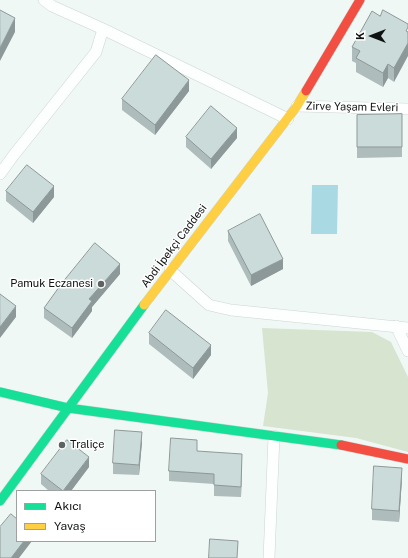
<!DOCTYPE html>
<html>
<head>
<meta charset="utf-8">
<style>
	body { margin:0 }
	#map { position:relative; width:408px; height:558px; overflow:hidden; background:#f0f8f5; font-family:"Public Sans",sans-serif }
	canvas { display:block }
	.legend { position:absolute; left:16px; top:490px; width:140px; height:52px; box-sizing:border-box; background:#fff; border:1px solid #9fa1a0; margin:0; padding:5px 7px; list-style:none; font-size:12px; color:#0e1311 }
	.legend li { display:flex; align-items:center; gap:8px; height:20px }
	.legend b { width:20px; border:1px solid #9fa1a0 }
	.north { position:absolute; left:352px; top:16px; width:40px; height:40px; -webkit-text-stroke:3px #fff; paint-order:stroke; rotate:270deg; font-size:11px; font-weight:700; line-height:16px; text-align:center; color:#0e1311 }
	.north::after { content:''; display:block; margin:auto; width:14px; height:18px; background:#0e1311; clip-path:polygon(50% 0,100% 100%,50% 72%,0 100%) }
</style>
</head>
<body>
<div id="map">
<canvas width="408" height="558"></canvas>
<ul class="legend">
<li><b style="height:5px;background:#16e098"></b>Akıcı</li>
<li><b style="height:5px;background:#ffcf43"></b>Yavaş</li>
</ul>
<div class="north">K</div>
</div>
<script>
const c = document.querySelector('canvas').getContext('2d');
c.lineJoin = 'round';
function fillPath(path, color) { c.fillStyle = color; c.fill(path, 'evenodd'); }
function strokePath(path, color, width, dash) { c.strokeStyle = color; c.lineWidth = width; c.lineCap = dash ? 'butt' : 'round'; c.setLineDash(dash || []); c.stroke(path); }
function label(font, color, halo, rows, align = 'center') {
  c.font = font + ' "Public Sans",sans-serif'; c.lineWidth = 3; c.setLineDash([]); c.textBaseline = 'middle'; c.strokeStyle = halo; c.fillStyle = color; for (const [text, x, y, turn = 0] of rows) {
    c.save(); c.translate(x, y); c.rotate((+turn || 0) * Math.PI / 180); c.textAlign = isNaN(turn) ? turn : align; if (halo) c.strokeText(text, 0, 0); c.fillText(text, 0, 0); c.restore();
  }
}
fillPath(new Path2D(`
	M 262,328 L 372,332 L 391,342 L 408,377 L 408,452 L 356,438 L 263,426 L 268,393 Z`), '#d7e4d0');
fillPath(new Path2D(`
	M 312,185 L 338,185 L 337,234 L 311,234 Z`), '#a9dae4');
const street = new Path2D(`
	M 44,0 L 52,6 L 103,29 L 288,119
	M 297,106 L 408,109
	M 0,174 L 13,156 L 96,52 L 103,29
	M 170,270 L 209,305 L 231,310 L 408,328
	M 396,326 L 408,351
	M 269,558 L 274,436`);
const fast = new Path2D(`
	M 0,392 L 68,408 L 341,445
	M 0,501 L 144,305`);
const slow = new Path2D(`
	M 144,305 L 297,106 L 306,91`);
const jam = new Path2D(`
	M 306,91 L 360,0
	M 341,445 L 408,459`);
strokePath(street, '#ced5d2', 12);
strokePath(fast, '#ced5d2', 10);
strokePath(slow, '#ced5d2', 10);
strokePath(jam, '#ced5d2', 10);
strokePath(street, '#fdfefe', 11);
strokePath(fast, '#16e098', 9);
strokePath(slow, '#ffcf43', 9);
strokePath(jam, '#f24e42', 9);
fillPath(new Path2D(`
	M 380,16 L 408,24 L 394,82 L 388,78 L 383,87 L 356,72 L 356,63 L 352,61 L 352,47 Z
	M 189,91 L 155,135 L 122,110 L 122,99 Z
	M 402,114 L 402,157 L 357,158 L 357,115 Z
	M 186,137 L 237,138 L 211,169 L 186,147 Z
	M 6,191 L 54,197 L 33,223 L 6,201 Z
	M 228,231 L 283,269 L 251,286 L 228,241 Z
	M 120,274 L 92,307 L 92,311 L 72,338 L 44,318 L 44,308 Z
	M 149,333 L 211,355 L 193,379 L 149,344 Z
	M 142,442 L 139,475 L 113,474 L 113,463 Z
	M 197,451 L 242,464 L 241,497 L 214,496 L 214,484 L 169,481 L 169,471 Z
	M 89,467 L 71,491 L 49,491 L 41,484 L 41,474 Z
	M 402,479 L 399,522 L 372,520 L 372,509 Z`), '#aebcbb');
fillPath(new Path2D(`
	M 15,18 L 15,32 L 0,61 L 0,48 Z
	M 408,43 L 408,56 L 394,82 L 394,68 Z
	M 388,64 L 388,78 L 383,87 L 383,73 Z
	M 189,80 L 189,91 L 155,135 L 155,125 Z
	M 237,128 L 237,138 L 211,169 L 211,159 Z
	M 54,186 L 54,197 L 33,223 L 33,212 Z
	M 283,259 L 283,269 L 251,286 L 251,275 Z
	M 120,264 L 120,274 L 92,307 L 92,311 L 72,338 L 72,328 L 89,299 Z
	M 16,306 L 16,317 L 0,338 L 0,327 Z
	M 211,345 L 211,355 L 193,379 L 193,368 Z
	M 142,432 L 142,442 L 139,475 L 139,465 Z
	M 242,454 L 242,464 L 241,497 L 241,487 Z
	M 89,457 L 89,467 L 71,491 L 63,491 Z
	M 402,468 L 402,479 L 399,522 L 399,511 Z
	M 24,541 L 32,541 L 19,558 L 11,558 Z`), '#8d9998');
const building = new Path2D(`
	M 0,10 L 15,18 L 0,48 Z
	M 383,10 L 408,24 L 408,27 L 406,31 L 408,32 L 408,43 L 394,68 L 388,64 L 383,73 L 356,58 L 360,51 L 352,47 L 372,11 L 380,16 Z
	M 156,55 L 189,80 L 155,125 L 122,99 Z
	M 211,106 L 237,128 L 211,159 L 186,137 Z
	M 402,114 L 402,147 L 357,147 L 357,115 Z
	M 27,165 L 54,186 L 33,212 L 6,191 Z
	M 260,214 L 283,259 L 251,275 L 228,231 Z
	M 95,243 L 120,264 L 89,299 L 92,301 L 72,328 L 44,308 L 62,283 Z
	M 0,294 L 16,306 L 0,327 Z
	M 166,310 L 211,345 L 193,368 L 149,333 Z
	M 115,430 L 142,432 L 139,465 L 113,463 Z
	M 171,438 L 197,440 L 197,451 L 242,454 L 241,487 L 214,485 L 214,474 L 169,471 Z
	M 67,440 L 89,457 L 63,491 L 41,474 Z
	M 374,466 L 402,468 L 399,511 L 372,509 Z
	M 11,514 L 17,519 L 17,541 L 24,541 L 11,558 L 0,558 L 0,527 Z
	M 210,539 L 238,541 L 237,558 L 209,558 Z`);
fillPath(building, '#cadbd9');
strokePath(building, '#8d9998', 1);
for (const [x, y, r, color] of [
	[101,284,4,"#5d6361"],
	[62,445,4,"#5d6361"]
]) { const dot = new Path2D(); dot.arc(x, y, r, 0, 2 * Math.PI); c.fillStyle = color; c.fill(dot); strokePath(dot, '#fff', 1.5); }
label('11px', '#0e1311', '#fff', [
	["Zirve Yaşam Evleri",352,107,1],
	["Abdi İpekçi Caddesi",174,246,-53]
]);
label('11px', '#0e1311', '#fff', [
	["Pamuk Eczanesi",93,284],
	["Traliçe",70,445,"left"]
], 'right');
</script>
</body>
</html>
